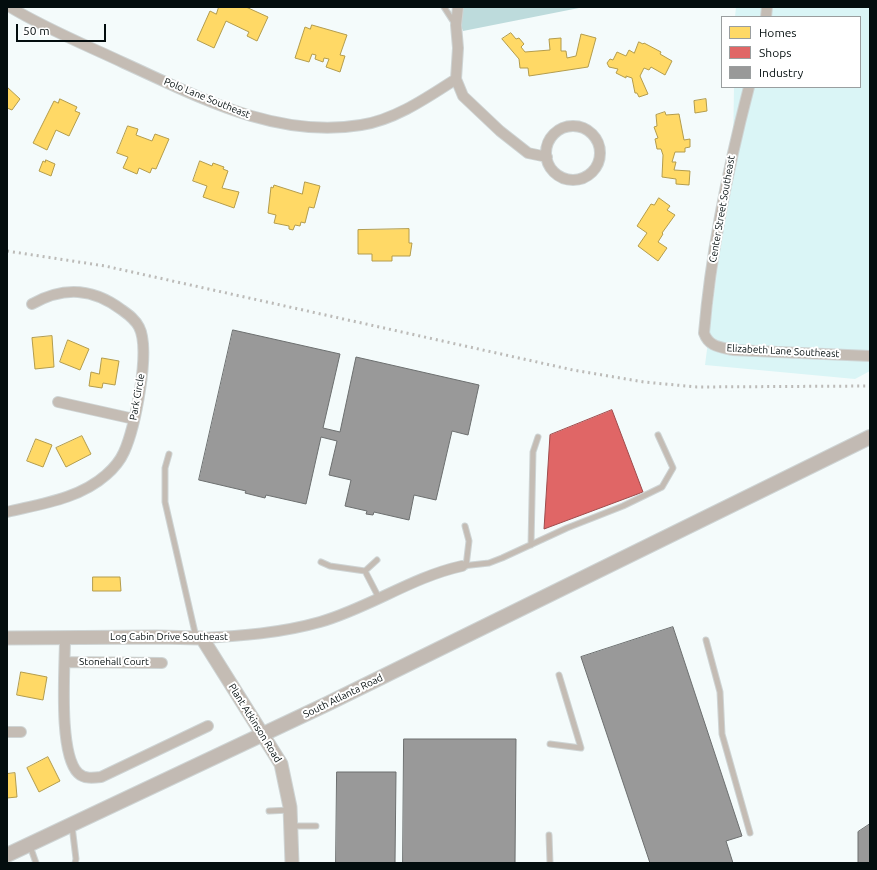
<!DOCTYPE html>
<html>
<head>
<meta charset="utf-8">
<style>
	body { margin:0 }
	#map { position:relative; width:877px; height:870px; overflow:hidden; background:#f4fbfb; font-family:Ubuntu,sans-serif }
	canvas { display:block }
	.frame { position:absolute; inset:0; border:8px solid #030d0e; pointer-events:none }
	.legend { position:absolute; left:721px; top:16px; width:140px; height:72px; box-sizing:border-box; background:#fff; border:1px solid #9a9e9f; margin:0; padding:5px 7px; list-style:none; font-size:12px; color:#030d0e }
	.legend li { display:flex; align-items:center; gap:8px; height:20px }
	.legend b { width:20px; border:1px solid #9a9e9f }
	.scale { position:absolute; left:16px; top:24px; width:90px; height:18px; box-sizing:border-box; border:2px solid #030d0e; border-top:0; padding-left:5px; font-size:12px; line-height:14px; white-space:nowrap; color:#030d0e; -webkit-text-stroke:3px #fff; paint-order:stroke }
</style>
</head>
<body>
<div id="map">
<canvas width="877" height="870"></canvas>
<div class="frame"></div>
<ul class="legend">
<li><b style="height:11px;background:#ffd966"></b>Homes</li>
<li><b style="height:11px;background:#e06666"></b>Shops</li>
<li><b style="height:11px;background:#999"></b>Industry</li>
</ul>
<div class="scale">50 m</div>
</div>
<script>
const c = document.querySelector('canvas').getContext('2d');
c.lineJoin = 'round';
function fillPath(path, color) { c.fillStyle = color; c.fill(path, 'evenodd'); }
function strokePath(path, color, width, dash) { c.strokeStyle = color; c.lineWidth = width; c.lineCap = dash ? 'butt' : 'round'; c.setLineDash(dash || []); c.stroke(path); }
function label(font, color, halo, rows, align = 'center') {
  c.font = font + ' Ubuntu,sans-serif'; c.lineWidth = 4; c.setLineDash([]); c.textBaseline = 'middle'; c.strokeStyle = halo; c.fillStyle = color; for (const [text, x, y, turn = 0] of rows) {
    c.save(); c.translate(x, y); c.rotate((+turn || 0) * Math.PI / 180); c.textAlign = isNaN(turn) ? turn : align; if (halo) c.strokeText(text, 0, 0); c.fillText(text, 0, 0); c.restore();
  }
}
fillPath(new Path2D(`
	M 736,7 L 870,7 L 870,371 L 855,379 L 705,365 L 733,148 L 734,87 L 860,87 L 860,17 L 735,17 Z`), '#daf5f6');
fillPath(new Path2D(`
	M 454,7 L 584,7 L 463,31 Z`), '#bddbdc');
const homes = new Path2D(`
	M 219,7 L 246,7 L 268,17 L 257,41 L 247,36 L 249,32 L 226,21 L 214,48 L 197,40 L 210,11 L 216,14 Z
	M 312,25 L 347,35 L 340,55 L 345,56 L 340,72 L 326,67 L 329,59 L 324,58 L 323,62 L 315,59 L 316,55 L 312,54 L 309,62 L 295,58 L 305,27 L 310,29 Z
	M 511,33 L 516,39 L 519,38 L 524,44 L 521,47 L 525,52 L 550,50 L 549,39 L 561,38 L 561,51 L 566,51 L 567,58 L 576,56 L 581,34 L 596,38 L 588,67 L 529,76 L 528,68 L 520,68 L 519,59 L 502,39 Z
	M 639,42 L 643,44 L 644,43 L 661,52 L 660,54 L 672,61 L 665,75 L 651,67 L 649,70 L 644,68 L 640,76 L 648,94 L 639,97 L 637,93 L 635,93 L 632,78 L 626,76 L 626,78 L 616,73 L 618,69 L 609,67 L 607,63 L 610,59 L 613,60 L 617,52 L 626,56 L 629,50 L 634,53 Z
	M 7,87 L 20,99 L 12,110 L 7,108 Z
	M 60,99 L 77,107 L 75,111 L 80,113 L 69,136 L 56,130 L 47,150 L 33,143 L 54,101 L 58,103 Z
	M 706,99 L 707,111 L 695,113 L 694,101 Z
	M 665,112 L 666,115 L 679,114 L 684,140 L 690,139 L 690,147 L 685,148 L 685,152 L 675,152 L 672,162 L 676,162 L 674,170 L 690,171 L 689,185 L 676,184 L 676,179 L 662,177 L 663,155 L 661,149 L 657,149 L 655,139 L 658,138 L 654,127 L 657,126 L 656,115 Z
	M 128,126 L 138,129 L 136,135 L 152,141 L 155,134 L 169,139 L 156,169 L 152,168 L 150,173 L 139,168 L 137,174 L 123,168 L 128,157 L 117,153 Z
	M 46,160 L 55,164 L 51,176 L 39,171 L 43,161 L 45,162 Z
	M 200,161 L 212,166 L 213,163 L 224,167 L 223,169 L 228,171 L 222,188 L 239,192 L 234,208 L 203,197 L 207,186 L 193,181 Z
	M 305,182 L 320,186 L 314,208 L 309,207 L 305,223 L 301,222 L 300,226 L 295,225 L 293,230 L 289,229 L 289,226 L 274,223 L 276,215 L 268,213 L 271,187 L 273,188 L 274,185 L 302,194 Z
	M 659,198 L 670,206 L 667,210 L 675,215 L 662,233 L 663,234 L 658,242 L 667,248 L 658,261 L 638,246 L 647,233 L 637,226 L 651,204 L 654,205 Z
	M 409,229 L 409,243 L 412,243 L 410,256 L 392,256 L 392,261 L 372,261 L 372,254 L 358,254 L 358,230 Z
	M 52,336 L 54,367 L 35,369 L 32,338 Z
	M 68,340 L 89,349 L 80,370 L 60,362 Z
	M 102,358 L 119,361 L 115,385 L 103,383 L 102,388 L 89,386 L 91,372 L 99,374 Z
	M 82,436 L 91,454 L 66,467 L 56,448 Z
	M 36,439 L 52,445 L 43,467 L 27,461 Z
	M 93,577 L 120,577 L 121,591 L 93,591 Z
	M 21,672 L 47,677 L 43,700 L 17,695 Z
	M 48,757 L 60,781 L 39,792 L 27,768 Z
	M 15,773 L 17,797 L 7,798 L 7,774 Z`);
fillPath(homes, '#ffd966');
strokePath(homes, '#b39c4c', 1);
const shops = new Path2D(`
	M 612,410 L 643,492 L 544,529 L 550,435 Z`);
fillPath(shops, '#e06666');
strokePath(shops, '#9e4b4c', 1);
const industry = new Path2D(`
	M 233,330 L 340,354 L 323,428 L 340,432 L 356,357 L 479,385 L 468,435 L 452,431 L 436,500 L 414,495 L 409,520 L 374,512 L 373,515 L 366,514 L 367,511 L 345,506 L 351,480 L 329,475 L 337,441 L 321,437 L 306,504 L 266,495 L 265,498 L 245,493 L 246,491 L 199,480 Z
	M 673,627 L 742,836 L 726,841 L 733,863 L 650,863 L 581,657 Z
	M 404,739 L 516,739 L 515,863 L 403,863 Z
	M 337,772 L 396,772 L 395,863 L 336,863 Z
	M 870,824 L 870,863 L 858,863 L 858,832 Z`);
fillPath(industry, '#999');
strokePath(industry, '#6c6f6f', 1);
const service = new Path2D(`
	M 444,7 L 455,24
	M 169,454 L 165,468 L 165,502 L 196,637
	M 465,526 L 469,541 L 466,566
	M 531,545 L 533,452 L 538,437
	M 321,562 L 330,566 L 365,571 L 379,598
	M 462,566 L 489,563 L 502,558 L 567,528 L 623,506 L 662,487 L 673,468 L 658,435
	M 365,571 L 377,560
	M 706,640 L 720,692 L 722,734 L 750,833
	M 550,744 L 581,748 L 559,675
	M 269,811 L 290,810
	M 72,826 L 76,859 L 75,863
	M 292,826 L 316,826
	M 549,835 L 550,863
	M 30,846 L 36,863`);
const minor = new Path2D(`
	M 10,7 C 46,29 86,45 124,63 C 199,97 276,139 361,125 C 395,120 428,97 456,79
	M 458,7 L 456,25 L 458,48 L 456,79 L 463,96 L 500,131 L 528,153 L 547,157
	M 766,17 L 767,7
	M 749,87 C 728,168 711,250 704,333 C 709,347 720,347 733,350 L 870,356
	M546 153a27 27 0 1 1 54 0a27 27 0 1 1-54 0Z
	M 58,402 L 134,419
	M 7,512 C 40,504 79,499 106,475 C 113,469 120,461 124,452 C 135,428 151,350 139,327 C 135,319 129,315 122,310 C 93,288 64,286 32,304
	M 65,638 C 65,667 58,753 78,773 C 84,779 93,778 101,777 L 208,726
	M 202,638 C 241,636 281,633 320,622 C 369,608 412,577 462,566
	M 65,662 L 162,663
	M 7,732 L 21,732`);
const tertiary = new Path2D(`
	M 7,638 L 157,637 L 202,638 L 281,764 L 290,807 L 292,863`);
const secondary = new Path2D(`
	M 7,855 L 327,704 L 870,437`);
strokePath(service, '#ced4d4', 7);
strokePath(minor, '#ced4d4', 12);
strokePath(tertiary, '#ced4d4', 15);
strokePath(secondary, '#ced4d4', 16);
strokePath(service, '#c4bcb4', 5);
strokePath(minor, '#c4bcb4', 10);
strokePath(tertiary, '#c4bcb4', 13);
strokePath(secondary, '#c2bab3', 14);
strokePath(new Path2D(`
	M 7,251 L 105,266 L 573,370 L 644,382 L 697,387 L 870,386`), '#bcbbb8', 3, [2, 4]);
label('10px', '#030d0e', '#fff', [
	["Polo Lane Southeast",207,98,22],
	["Center Street Southeast",722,209,-80],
	["Elizabeth Lane Southeast",783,351,3],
	["Park Circle",137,397,-80],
	["Log Cabin Drive Southeast",169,637],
	["Stonehall Court",114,662],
	["South Atlanta Road",343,696,-26],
	["Plant Atkinson Road",255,723,58]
]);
</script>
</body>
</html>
